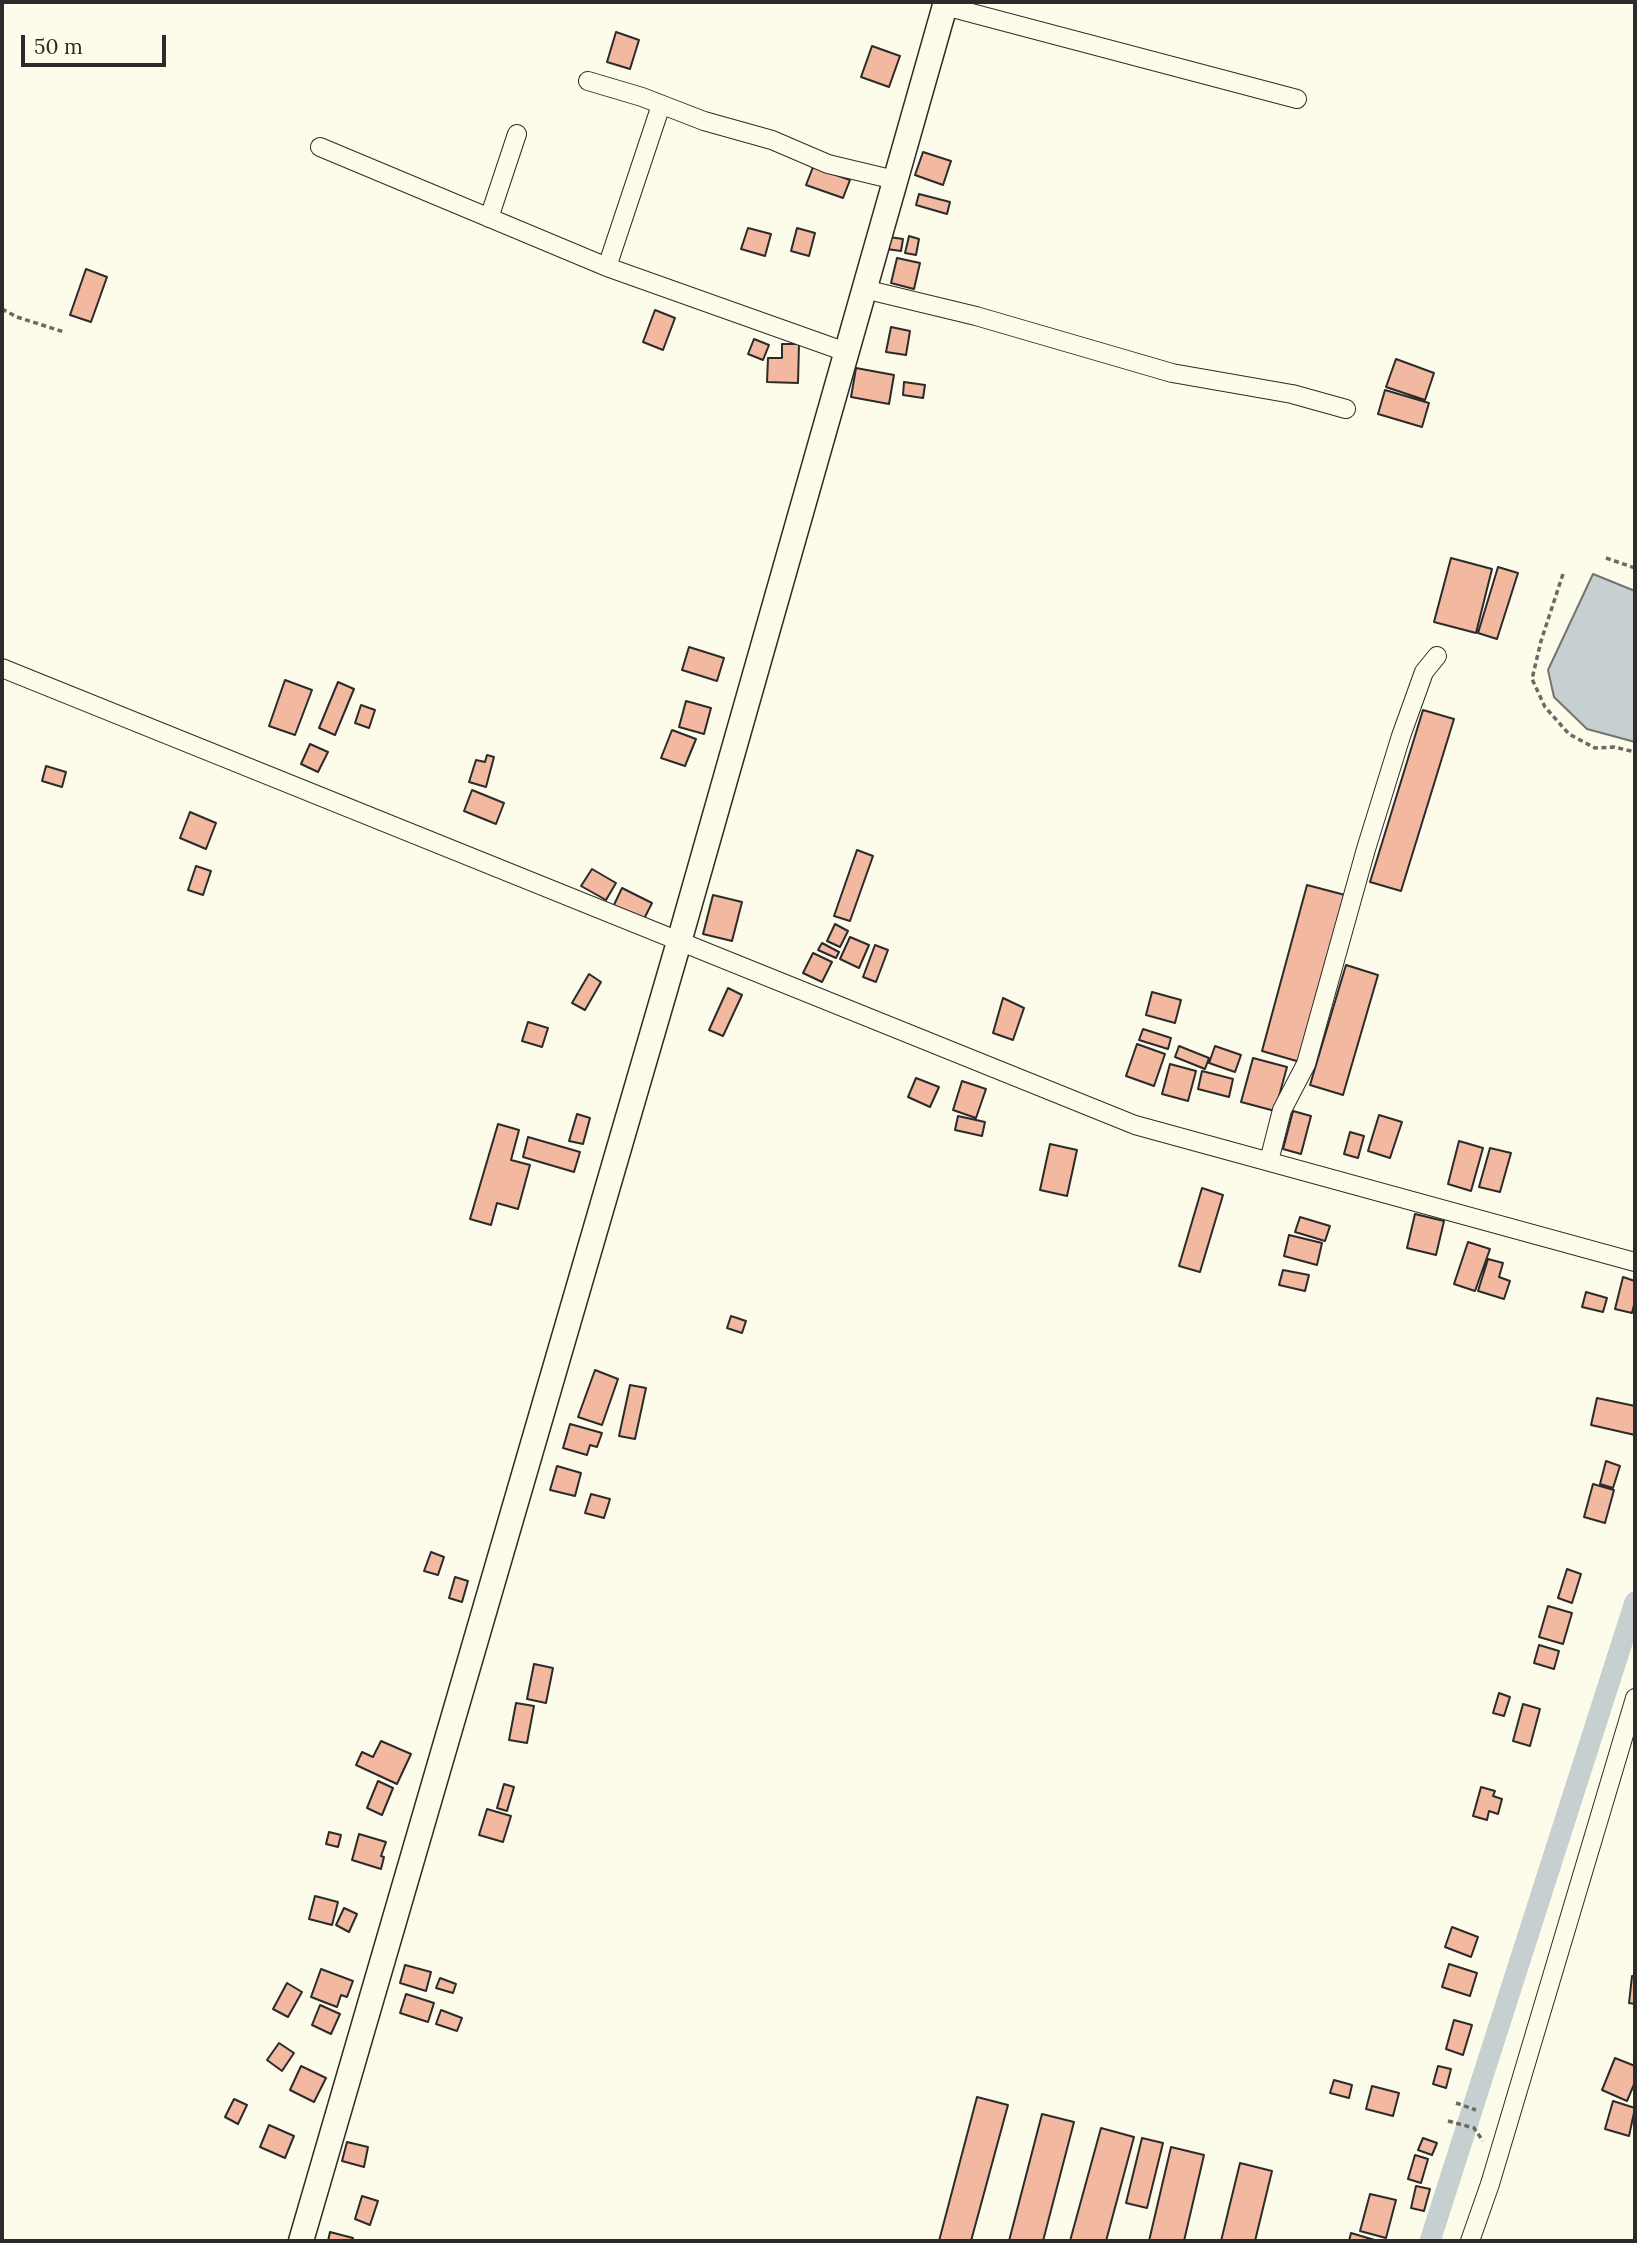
<!DOCTYPE html>
<html>
<head>
<meta charset="utf-8">
<style>
	body { margin:0 }
	#map { position:relative; width:1637px; height:2243px; overflow:hidden; background:#fdfbea; font-family:Lora,serif }
	canvas { display:block }
	.frame { position:absolute; inset:0; border:4px solid #2b2b2b; pointer-events:none }
	.scale { position:absolute; left:21px; top:35px; width:145px; height:32px; box-sizing:border-box; border:4px solid #2b2b2b; border-top:0; padding-left:9px; font-size:21px; line-height:24px; white-space:nowrap; color:#2b2b2b; -webkit-text-stroke:5px #fdfbea; paint-order:stroke }
</style>
</head>
<body>
<div id="map">
<canvas width="1637" height="2243"></canvas>
<div class="frame"></div>
<div class="scale">50 m</div>
</div>
<script>
const c = document.querySelector('canvas').getContext('2d');
c.lineJoin = 'round';
function fillPath(path, color) { c.fillStyle = color; c.fill(path, 'evenodd'); }
function strokePath(path, color, width, dash) { c.strokeStyle = color; c.lineWidth = width; c.lineCap = dash ? 'butt' : 'round'; c.setLineDash(dash || []); c.stroke(path); }
const water = new Path2D(`
	M 1593,574 L 1635,591 L 1635,742 L 1587,729 L 1554,697 L 1548,670 Z`);
fillPath(water, '#c7d0d0');
strokePath(water, '#74746e', 2);
strokePath(new Path2D(`
	M 1430,2241 L 1635,1602`), '#c7d0d0', 21);
const building = new Path2D(`
	M 616,32 L 639,40 L 630,69 L 607,62 Z
	M 872,46 L 900,56 L 889,87 L 861,77 Z
	M 923,152 L 951,161 L 943,185 L 915,175 Z
	M 813,167 L 850,180 L 843,198 L 806,185 Z
	M 919,194 L 950,202 L 947,214 L 916,205 Z
	M 748,228 L 771,234 L 765,256 L 741,249 Z
	M 797,228 L 815,233 L 809,256 L 791,251 Z
	M 909,236 L 919,239 L 916,255 L 905,253 Z
	M 889,237 L 903,239 L 901,251 L 887,249 Z
	M 897,258 L 920,263 L 914,289 L 891,283 Z
	M 86,269 L 107,277 L 91,322 L 70,315 Z
	M 655,310 L 675,318 L 663,350 L 643,342 Z
	M 891,327 L 910,331 L 906,355 L 886,352 Z
	M 754,339 L 769,345 L 763,360 L 748,354 Z
	M 782,344 L 799,344 L 798,383 L 767,382 L 768,358 L 782,358 Z
	M 1396,359 L 1434,373 L 1425,400 L 1386,387 Z
	M 856,368 L 894,375 L 889,404 L 851,397 Z
	M 904,382 L 925,385 L 923,398 L 903,395 Z
	M 1385,390 L 1429,403 L 1422,427 L 1378,414 Z
	M 1451,558 L 1492,569 L 1476,633 L 1434,622 Z
	M 1498,567 L 1518,573 L 1497,639 L 1478,633 Z
	M 689,647 L 724,658 L 717,681 L 682,670 Z
	M 285,680 L 312,690 L 295,735 L 269,726 Z
	M 338,682 L 354,689 L 335,735 L 319,728 Z
	M 686,701 L 711,708 L 704,734 L 679,727 Z
	M 361,705 L 375,710 L 369,728 L 355,723 Z
	M 1423,710 L 1454,719 L 1401,891 L 1370,882 Z
	M 672,730 L 696,739 L 685,766 L 661,758 Z
	M 310,744 L 328,752 L 318,772 L 301,764 Z
	M 487,755 L 494,757 L 486,787 L 469,782 L 476,760 L 485,762 Z
	M 46,766 L 66,772 L 62,787 L 42,781 Z
	M 472,790 L 504,803 L 496,824 L 464,811 Z
	M 190,812 L 216,823 L 206,849 L 180,838 Z
	M 857,850 L 873,856 L 850,921 L 834,916 Z
	M 196,866 L 211,871 L 203,895 L 188,890 Z
	M 592,869 L 616,883 L 606,900 L 581,886 Z
	M 1307,885 L 1345,895 L 1300,1062 L 1262,1051 Z
	M 622,888 L 652,903 L 642,923 L 612,909 Z
	M 713,895 L 742,902 L 732,941 L 703,934 Z
	M 835,924 L 848,931 L 840,947 L 827,941 Z
	M 850,937 L 869,945 L 859,968 L 840,959 Z
	M 822,943 L 839,952 L 836,958 L 818,950 Z
	M 875,945 L 888,950 L 876,982 L 863,977 Z
	M 813,953 L 832,962 L 822,982 L 803,973 Z
	M 1346,965 L 1378,975 L 1343,1095 L 1310,1085 Z
	M 589,974 L 601,982 L 585,1010 L 572,1003 Z
	M 728,988 L 742,995 L 723,1036 L 709,1030 Z
	M 1152,992 L 1181,1000 L 1175,1023 L 1146,1015 Z
	M 1003,998 L 1024,1008 L 1013,1040 L 993,1033 Z
	M 528,1022 L 548,1028 L 542,1047 L 522,1041 Z
	M 1143,1029 L 1171,1038 L 1168,1049 L 1139,1040 Z
	M 1137,1044 L 1165,1054 L 1154,1086 L 1126,1076 Z
	M 1179,1046 L 1209,1058 L 1205,1069 L 1175,1057 Z
	M 1215,1046 L 1241,1055 L 1235,1072 L 1209,1063 Z
	M 1253,1058 L 1287,1067 L 1275,1111 L 1241,1102 Z
	M 1170,1064 L 1196,1071 L 1188,1101 L 1162,1094 Z
	M 1202,1071 L 1233,1079 L 1229,1097 L 1198,1089 Z
	M 916,1078 L 939,1087 L 930,1107 L 908,1097 Z
	M 962,1081 L 986,1089 L 976,1118 L 953,1110 Z
	M 1293,1111 L 1311,1116 L 1301,1154 L 1283,1149 Z
	M 577,1114 L 590,1118 L 583,1144 L 569,1141 Z
	M 1379,1115 L 1402,1122 L 1390,1158 L 1368,1151 Z
	M 958,1116 L 985,1122 L 982,1136 L 955,1130 Z
	M 498,1124 L 519,1130 L 511,1160 L 530,1165 L 518,1209 L 497,1203 L 491,1225 L 470,1219 Z
	M 1350,1132 L 1364,1136 L 1358,1158 L 1344,1154 Z
	M 528,1137 L 580,1152 L 574,1172 L 523,1157 Z
	M 1459,1141 L 1483,1148 L 1471,1191 L 1448,1184 Z
	M 1050,1144 L 1077,1150 L 1067,1196 L 1040,1190 Z
	M 1490,1148 L 1511,1153 L 1500,1192 L 1479,1187 Z
	M 1202,1188 L 1223,1195 L 1200,1272 L 1179,1266 Z
	M 1415,1214 L 1444,1221 L 1436,1255 L 1407,1248 Z
	M 1300,1217 L 1330,1226 L 1325,1241 L 1295,1232 Z
	M 1289,1235 L 1322,1243 L 1317,1265 L 1284,1256 Z
	M 1468,1242 L 1490,1249 L 1475,1291 L 1454,1284 Z
	M 1488,1259 L 1503,1263 L 1499,1277 L 1510,1281 L 1504,1299 L 1478,1291 Z
	M 1283,1270 L 1309,1275 L 1305,1291 L 1279,1285 Z
	M 1623,1277 L 1635,1281 L 1635,1301 L 1632,1313 L 1615,1309 Z
	M 1586,1292 L 1607,1298 L 1603,1312 L 1582,1307 Z
	M 731,1316 L 746,1321 L 742,1333 L 727,1328 Z
	M 595,1370 L 618,1379 L 602,1425 L 578,1417 Z
	M 630,1385 L 646,1388 L 635,1439 L 619,1436 Z
	M 1597,1398 L 1635,1406 L 1635,1435 L 1591,1425 Z
	M 570,1424 L 602,1433 L 597,1447 L 590,1445 L 587,1455 L 563,1448 Z
	M 1606,1461 L 1620,1466 L 1613,1488 L 1600,1484 Z
	M 557,1466 L 581,1473 L 575,1496 L 550,1490 Z
	M 1593,1484 L 1614,1490 L 1605,1523 L 1584,1517 Z
	M 591,1494 L 610,1499 L 604,1518 L 585,1513 Z
	M 431,1552 L 444,1557 L 438,1575 L 424,1571 Z
	M 1567,1569 L 1581,1574 L 1572,1603 L 1558,1598 Z
	M 455,1577 L 468,1581 L 462,1602 L 449,1598 Z
	M 1548,1606 L 1572,1613 L 1563,1644 L 1539,1637 Z
	M 1539,1645 L 1559,1651 L 1554,1669 L 1534,1663 Z
	M 534,1664 L 553,1668 L 546,1703 L 527,1699 Z
	M 1499,1693 L 1510,1697 L 1504,1716 L 1493,1713 Z
	M 516,1703 L 534,1706 L 527,1743 L 509,1740 Z
	M 1523,1704 L 1540,1709 L 1530,1746 L 1513,1741 Z
	M 381,1741 L 411,1754 L 397,1784 L 356,1765 L 362,1752 L 373,1757 Z
	M 378,1781 L 393,1788 L 382,1815 L 367,1808 Z
	M 504,1784 L 514,1787 L 507,1811 L 497,1808 Z
	M 1481,1787 L 1495,1791 L 1493,1796 L 1502,1799 L 1498,1814 L 1489,1811 L 1487,1820 L 1473,1816 Z
	M 487,1809 L 511,1816 L 503,1842 L 479,1835 Z
	M 329,1832 L 341,1835 L 338,1847 L 326,1844 Z
	M 359,1834 L 386,1842 L 381,1856 L 384,1857 L 381,1869 L 352,1860 Z
	M 315,1896 L 338,1902 L 332,1925 L 309,1919 Z
	M 344,1908 L 357,1914 L 349,1932 L 336,1925 Z
	M 1452,1927 L 1478,1937 L 1471,1957 L 1445,1947 Z
	M 1449,1964 L 1477,1973 L 1470,1996 L 1442,1987 Z
	M 405,1965 L 431,1972 L 426,1991 L 400,1983 Z
	M 321,1969 L 353,1981 L 347,1997 L 341,1995 L 337,2007 L 311,1997 Z
	M 1632,1976 L 1635,1976 L 1635,2004 L 1629,2003 Z
	M 440,1978 L 456,1984 L 453,1993 L 436,1988 Z
	M 287,1983 L 302,1992 L 288,2017 L 273,2009 Z
	M 406,1994 L 434,2003 L 428,2022 L 400,2013 Z
	M 320,2005 L 340,2014 L 331,2034 L 312,2025 Z
	M 441,2010 L 462,2018 L 457,2031 L 436,2024 Z
	M 1454,2020 L 1472,2025 L 1463,2055 L 1446,2049 Z
	M 279,2043 L 294,2053 L 282,2071 L 267,2060 Z
	M 1615,2058 L 1635,2066 L 1635,2082 L 1627,2101 L 1602,2090 Z
	M 301,2066 L 326,2078 L 314,2102 L 290,2090 Z
	M 1438,2066 L 1451,2069 L 1446,2088 L 1433,2084 Z
	M 1334,2080 L 1352,2085 L 1349,2098 L 1330,2093 Z
	M 1372,2086 L 1399,2093 L 1393,2116 L 1366,2109 Z
	M 977,2097 L 1008,2105 L 971,2241 L 939,2241 Z
	M 234,2099 L 247,2105 L 238,2124 L 225,2117 Z
	M 1613,2101 L 1635,2108 L 1629,2136 L 1605,2129 Z
	M 1042,2114 L 1074,2122 L 1043,2241 L 1009,2241 Z
	M 269,2125 L 294,2136 L 285,2158 L 260,2147 Z
	M 1101,2128 L 1134,2137 L 1106,2241 L 1070,2241 Z
	M 1142,2138 L 1163,2143 L 1147,2208 L 1126,2203 Z
	M 1423,2138 L 1437,2143 L 1432,2155 L 1418,2150 Z
	M 347,2142 L 368,2147 L 364,2167 L 342,2161 Z
	M 1171,2147 L 1204,2155 L 1184,2241 L 1149,2241 Z
	M 1415,2155 L 1428,2159 L 1421,2183 L 1408,2179 Z
	M 1240,2163 L 1272,2171 L 1255,2241 L 1221,2241 Z
	M 1416,2186 L 1430,2189 L 1424,2211 L 1411,2208 Z
	M 1370,2194 L 1396,2200 L 1386,2238 L 1360,2231 Z
	M 362,2196 L 378,2201 L 370,2225 L 355,2219 Z
	M 330,2232 L 353,2238 L 352,2241 L 328,2241 Z
	M 1351,2233 L 1378,2241 L 1349,2241 Z`);
fillPath(building, '#f2b8a0');
strokePath(building, '#2b2b2b', 2);
const street = new Path2D(`
	M 945,6 L 1297,99
	M 588,81 L 642,97 L 704,121 L 772,140 L 828,164 L 895,180
	M 320,147 L 607,267 L 846,352
	M 489,218 L 517,134
	M 607,267 L 661,105
	M 864,289 L 976,316 L 1172,373 L 1292,394 L 1346,409
	M 2,668 L 1135,1125 L 1635,1262
	M 1269,1161 L 1282,1110 L 1306,1064 L 1366,849 L 1401,736 L 1424,672 L 1437,656
	M 1470,2241 L 1490,2184 L 1635,1698`);
const secondary = new Path2D(`
	M 301,2241 L 679,942 L 946,2`);
strokePath(street, '#2b2b2b', 20);
strokePath(secondary, '#2b2b2b', 27);
strokePath(new Path2D(`
	M 2,309 L 17,317 L 64,332
	M 1606,558 L 1635,568
	M 1563,574 L 1541,641 L 1532,679 L 1545,707 L 1569,734 L 1595,748 L 1614,747 L 1635,752
	M 1456,2103 L 1476,2110
	M 1448,2121 L 1474,2128 L 1483,2141`), '#6a6964', 3.5, [5, 3.5]);
strokePath(street, '#fdfbea', 18);
strokePath(secondary, '#fdfbea', 24);
</script>
</body>
</html>
